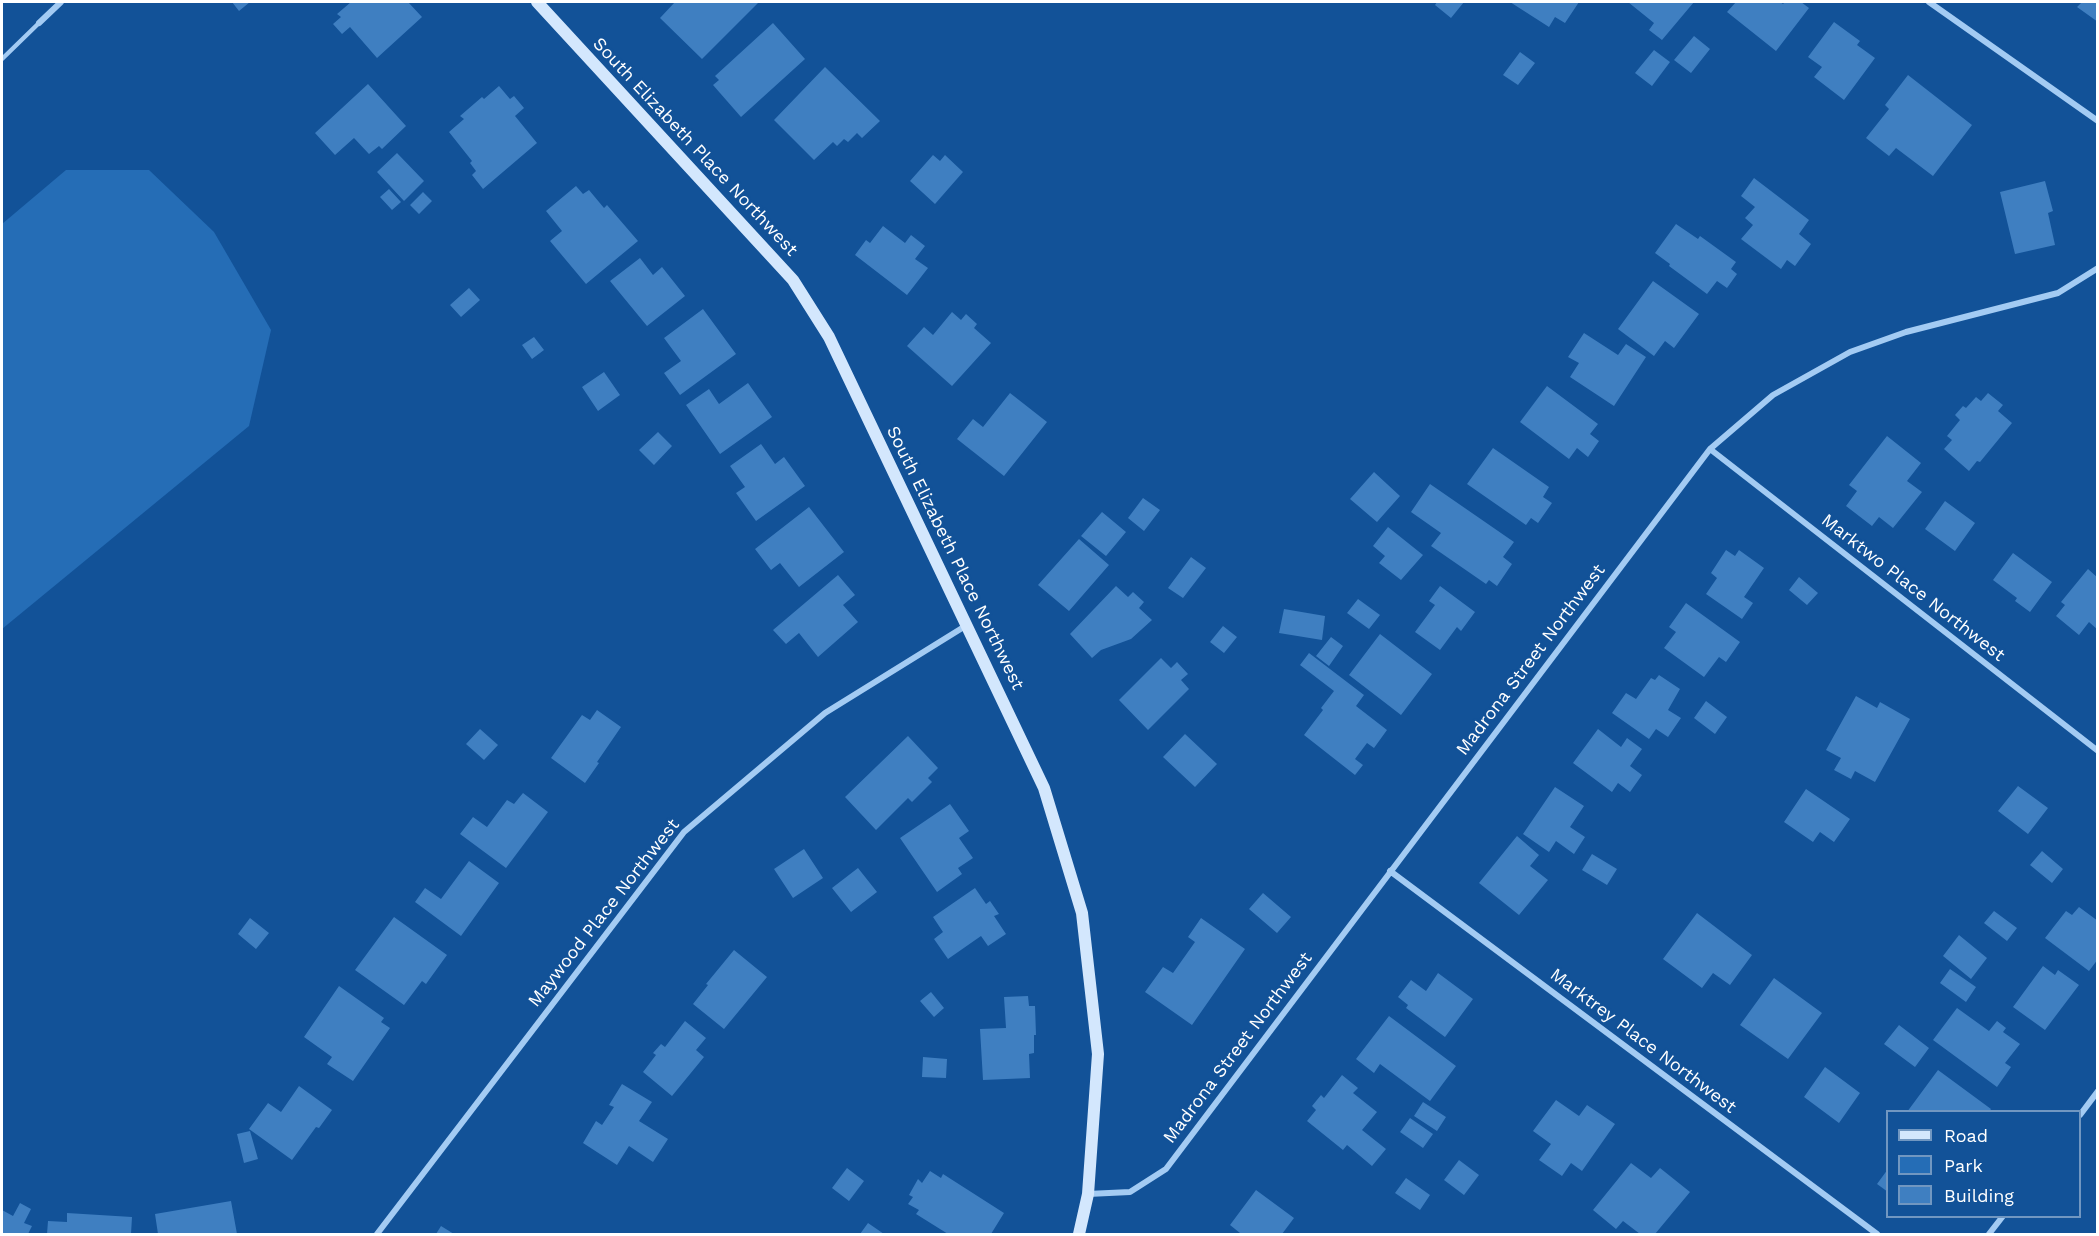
<!DOCTYPE html>
<html>
<head>
<meta charset="utf-8">
<style>
	body { margin:0 }
	#map { position:relative; width:2099px; height:1236px; overflow:hidden; background:#125298; font-family:"Work Sans",sans-serif }
	canvas { display:block }
	.frame { position:absolute; inset:0; border:3px solid #fff; pointer-events:none }
	.legend { position:absolute; left:1886px; top:1110px; width:195px; height:108px; box-sizing:border-box; background:#125298; border:2px solid #7197c1; margin:0; padding:8px 10px; list-style:none; font-size:18px; color:#fff }
	.legend li { display:flex; align-items:center; gap:12px; height:30px }
	.legend b { width:30px; border:2px solid #7197c1 }
</style>
</head>
<body>
<div id="map">
<canvas width="2099" height="1236"></canvas>
<div class="frame"></div>
<ul class="legend">
<li><b style="height:8px;background:#d3e7fd"></b>Road</li>
<li><b style="height:16px;background:#256db6"></b>Park</li>
<li><b style="height:16px;background:#3f7fc1"></b>Building</li>
</ul>
</div>
<script>
const c = document.querySelector('canvas').getContext('2d');
c.lineJoin = 'round';
function fillPath(path, color) { c.fillStyle = color; c.fill(path, 'evenodd'); }
function strokePath(path, color, width, dash) { c.strokeStyle = color; c.lineWidth = width; c.lineCap = dash ? 'butt' : 'round'; c.setLineDash(dash || []); c.stroke(path); }
function label(font, color, halo, rows, align = 'center') {
  c.font = font + ' "Work Sans",sans-serif'; c.lineWidth = 5; c.setLineDash([]); c.textBaseline = 'middle'; c.strokeStyle = halo; c.fillStyle = color; for (const [text, x, y, turn = 0] of rows) {
    c.save(); c.translate(x, y); c.rotate((+turn || 0) * Math.PI / 180); c.textAlign = isNaN(turn) ? turn : align; if (halo) c.strokeText(text, 0, 0); c.fillText(text, 0, 0); c.restore();
  }
}
fillPath(new Path2D(`
	M 66,170 L 149,170 L 214,232 L 271,330 L 249,426 L 2,629 L 2,224 Z`), '#256db6');
fillPath(new Path2D(`
	M 232,2 L 250,2 L 239,11 Z
	M 351,2 L 408,2 L 422,17 L 377,58 L 350,27 L 342,34 L 333,24 L 341,17 L 337,14 Z
	M 675,2 L 759,2 L 702,59 L 660,18 Z
	M 1437,2 L 1464,2 L 1451,18 L 1435,5 Z
	M 1510,2 L 1579,2 L 1565,23 L 1555,17 L 1549,27 Z
	M 1628,2 L 1694,2 L 1662,40 L 1649,30 L 1654,23 Z
	M 1736,2 L 1780,2 L 1783,4 L 1785,2 L 1801,2 L 1809,8 L 1776,51 L 1727,12 Z
	M 2082,2 L 2098,2 L 2098,22 L 2077,7 Z
	M 1834,22 L 1860,41 L 1857,45 L 1875,58 L 1844,100 L 1814,77 L 1822,67 L 1808,57 Z
	M 773,23 L 805,59 L 741,117 L 713,85 L 719,80 L 715,76 Z
	M 1694,36 L 1710,49 L 1691,73 L 1674,60 Z
	M 1654,50 L 1670,62 L 1652,86 L 1635,73 Z
	M 1520,52 L 1535,63 L 1518,85 L 1503,75 Z
	M 825,67 L 880,121 L 862,138 L 857,133 L 848,142 L 844,139 L 837,146 L 833,142 L 814,160 L 774,120 Z
	M 1908,75 L 1972,125 L 1933,176 L 1896,148 L 1889,156 L 1866,138 L 1889,109 L 1885,105 Z
	M 368,84 L 406,126 L 382,149 L 379,146 L 369,154 L 354,138 L 335,155 L 315,133 Z
	M 499,86 L 510,99 L 514,96 L 524,108 L 515,116 L 537,143 L 483,189 L 472,175 L 476,171 L 470,163 L 472,161 L 449,132 L 464,119 L 460,116 L 482,97 L 484,99 Z
	M 397,153 L 424,181 L 404,201 L 377,172 Z
	M 933,155 L 940,161 L 945,155 L 963,172 L 935,204 L 910,181 Z
	M 1754,178 L 1809,220 L 1799,234 L 1811,244 L 1795,266 L 1787,260 L 1781,269 L 1741,239 L 1753,225 L 1745,218 L 1755,207 L 1741,196 Z
	M 2045,181 L 2053,211 L 2048,213 L 2055,245 L 2015,254 L 2000,192 Z
	M 576,186 L 583,194 L 589,190 L 604,208 L 607,205 L 638,241 L 586,284 L 550,241 L 562,231 L 546,211 Z
	M 389,189 L 401,202 L 392,210 L 380,197 Z
	M 423,192 L 432,201 L 419,214 L 410,205 Z
	M 1676,224 L 1698,239 L 1700,236 L 1736,262 L 1731,269 L 1737,274 L 1727,288 L 1717,281 L 1707,294 L 1669,266 L 1670,264 L 1655,253 Z
	M 883,226 L 905,243 L 911,235 L 925,246 L 915,259 L 928,268 L 907,295 L 855,255 L 866,240 L 870,243 Z
	M 640,258 L 653,275 L 662,267 L 685,296 L 647,326 L 610,281 Z
	M 1653,281 L 1699,314 L 1674,348 L 1665,341 L 1654,356 L 1618,329 Z
	M 469,288 L 480,300 L 461,317 L 450,305 Z
	M 703,309 L 736,354 L 680,395 L 664,373 L 681,361 L 664,338 Z
	M 952,312 L 961,320 L 966,314 L 977,324 L 974,328 L 991,343 L 952,386 L 907,346 L 924,327 L 933,335 Z
	M 1584,333 L 1618,355 L 1626,344 L 1646,357 L 1614,406 L 1570,377 L 1579,363 L 1568,357 Z
	M 534,337 L 544,350 L 532,359 L 522,345 Z
	M 604,372 L 620,395 L 598,411 L 582,387 Z
	M 748,383 L 772,417 L 720,454 L 686,405 L 709,389 L 719,404 Z
	M 1547,386 L 1598,424 L 1590,434 L 1599,441 L 1588,457 L 1577,448 L 1569,459 L 1520,422 Z
	M 1010,393 L 1047,422 L 1004,476 L 957,439 L 973,419 L 983,427 Z
	M 1988,393 L 2003,405 L 1998,411 L 2012,423 L 1980,462 L 1977,461 L 1969,471 L 1944,449 L 1952,440 L 1947,436 L 1960,420 L 1955,415 L 1963,406 L 1966,408 L 1976,397 L 1981,401 Z
	M 658,432 L 672,446 L 654,465 L 639,450 Z
	M 1887,436 L 1921,463 L 1907,481 L 1922,492 L 1893,528 L 1879,517 L 1872,526 L 1846,506 L 1857,491 L 1849,485 Z
	M 761,444 L 775,464 L 784,457 L 805,486 L 756,521 L 736,493 L 745,487 L 730,466 Z
	M 1493,448 L 1549,487 L 1543,497 L 1552,503 L 1538,523 L 1531,518 L 1526,525 L 1467,484 Z
	M 1374,472 L 1400,496 L 1377,522 L 1350,499 Z
	M 1430,484 L 1514,542 L 1503,557 L 1512,564 L 1497,586 L 1489,580 L 1486,584 L 1431,546 L 1441,533 L 1411,512 Z
	M 1143,498 L 1160,510 L 1144,531 L 1128,518 Z
	M 1945,501 L 1975,523 L 1955,551 L 1925,529 Z
	M 809,507 L 844,552 L 799,587 L 780,563 L 771,570 L 755,549 Z
	M 1102,512 L 1126,532 L 1106,556 L 1081,536 Z
	M 1388,527 L 1423,555 L 1401,580 L 1379,563 L 1385,556 L 1373,546 Z
	M 1079,539 L 1109,565 L 1069,611 L 1038,585 Z
	M 1726,550 L 1735,556 L 1739,550 L 1764,568 L 1744,597 L 1753,603 L 1742,619 L 1706,594 L 1717,578 L 1711,573 Z
	M 2013,553 L 2052,582 L 2030,612 L 2015,601 L 2017,598 L 1993,580 Z
	M 1191,557 L 1206,568 L 1183,598 L 1168,588 Z
	M 2088,569 L 2098,578 L 2098,630 L 2089,622 L 2079,635 L 2056,616 L 2065,605 L 2061,602 Z
	M 838,575 L 855,595 L 843,605 L 858,622 L 818,657 L 799,633 L 786,644 L 773,630 Z
	M 1799,577 L 1818,593 L 1807,605 L 1789,590 Z
	M 1116,586 L 1128,597 L 1133,592 L 1144,602 L 1139,608 L 1152,620 L 1131,639 L 1101,650 L 1092,658 L 1070,634 Z
	M 1440,586 L 1475,612 L 1461,631 L 1457,627 L 1440,650 L 1415,632 L 1435,605 L 1429,601 Z
	M 1358,599 L 1380,615 L 1369,629 L 1347,613 Z
	M 1686,603 L 1740,642 L 1726,662 L 1719,657 L 1704,677 L 1664,648 L 1676,632 L 1669,627 Z
	M 1284,609 L 1325,616 L 1322,640 L 1279,633 Z
	M 1223,626 L 1237,637 L 1224,653 L 1210,642 Z
	M 1380,634 L 1432,674 L 1401,715 L 1349,675 Z
	M 1331,637 L 1343,646 L 1329,666 L 1316,656 Z
	M 1309,653 L 1364,695 L 1356,706 L 1387,730 L 1374,748 L 1367,743 L 1355,759 L 1363,765 L 1355,775 L 1304,735 L 1323,710 L 1321,708 L 1334,691 L 1300,665 Z
	M 1161,658 L 1171,668 L 1177,662 L 1188,674 L 1181,680 L 1189,689 L 1148,730 L 1119,700 Z
	M 1659,675 L 1680,689 L 1668,710 L 1681,718 L 1668,737 L 1656,729 L 1649,739 L 1612,713 L 1626,693 L 1636,699 L 1651,678 L 1655,680 Z
	M 1856,696 L 1877,708 L 1880,702 L 1910,719 L 1875,782 L 1855,771 L 1851,779 L 1834,770 L 1841,758 L 1826,750 Z
	M 1706,701 L 1727,717 L 1715,734 L 1694,718 Z
	M 597,710 L 621,727 L 597,762 L 599,763 L 585,783 L 551,758 L 582,715 L 590,720 Z
	M 480,729 L 498,745 L 484,760 L 466,744 Z
	M 1598,729 L 1621,747 L 1627,738 L 1642,749 L 1630,766 L 1642,775 L 1630,792 L 1618,783 L 1612,792 L 1573,763 Z
	M 1185,734 L 1217,764 L 1195,787 L 1163,757 Z
	M 908,736 L 938,768 L 928,778 L 932,782 L 912,802 L 908,798 L 876,830 L 845,797 Z
	M 2018,786 L 2048,808 L 2028,834 L 1998,811 Z
	M 1555,787 L 1584,806 L 1570,827 L 1585,837 L 1574,854 L 1556,841 L 1549,852 L 1523,834 Z
	M 1806,789 L 1850,819 L 1834,842 L 1820,832 L 1813,842 L 1784,822 Z
	M 523,793 L 548,812 L 506,868 L 460,834 L 473,817 L 487,827 L 507,800 L 514,804 Z
	M 950,804 L 969,831 L 959,838 L 973,858 L 958,868 L 962,874 L 937,892 L 900,838 Z
	M 1517,836 L 1539,855 L 1530,866 L 1548,880 L 1519,915 L 1479,883 Z
	M 804,849 L 823,878 L 793,898 L 774,869 Z
	M 2042,851 L 2063,869 L 2052,883 L 2030,865 Z
	M 1592,854 L 1617,869 L 1607,885 L 1582,870 Z
	M 469,861 L 499,883 L 461,936 L 415,902 L 425,888 L 441,899 Z
	M 858,868 L 877,892 L 851,912 L 832,888 Z
	M 975,888 L 986,904 L 990,901 L 999,914 L 994,916 L 1006,934 L 988,946 L 981,936 L 948,959 L 934,939 L 943,932 L 933,917 Z
	M 1263,893 L 1291,917 L 1277,933 L 1249,909 Z
	M 2079,907 L 2098,921 L 2098,959 L 2089,971 L 2045,938 L 2066,911 L 2072,915 Z
	M 1994,911 L 2017,928 L 2007,941 L 1984,923 Z
	M 1697,913 L 1752,955 L 1730,985 L 1713,973 L 1702,988 L 1663,959 Z
	M 394,917 L 447,955 L 426,984 L 422,981 L 404,1005 L 355,970 Z
	M 250,918 L 269,933 L 256,949 L 238,934 Z
	M 1201,918 L 1245,949 L 1192,1025 L 1145,992 L 1163,967 L 1173,973 L 1195,942 L 1188,937 Z
	M 1959,935 L 1987,958 L 1971,979 L 1943,956 Z
	M 734,950 L 767,977 L 724,1029 L 693,1004 L 708,985 L 706,984 Z
	M 2043,966 L 2055,975 L 2058,970 L 2079,985 L 2045,1030 L 2013,1007 Z
	M 1950,969 L 1976,987 L 1966,1002 L 1940,983 Z
	M 1438,973 L 1473,999 L 1445,1037 L 1406,1008 L 1408,1005 L 1398,997 L 1411,980 L 1426,991 Z
	M 1774,978 L 1822,1013 L 1788,1059 L 1740,1025 Z
	M 339,986 L 384,1018 L 381,1022 L 390,1028 L 353,1081 L 327,1064 L 332,1057 L 304,1037 Z
	M 931,992 L 944,1008 L 934,1017 L 920,1001 Z
	M 1028,996 L 1029,1006 L 1035,1006 L 1036,1035 L 1034,1035 L 1034,1053 L 1029,1054 L 1030,1078 L 983,1080 L 980,1029 L 1006,1028 L 1004,997 Z
	M 1957,1008 L 1989,1031 L 1997,1021 L 2006,1028 L 2003,1032 L 2020,1044 L 2005,1063 L 2011,1067 L 1997,1087 L 1933,1040 Z
	M 1389,1016 L 1456,1066 L 1430,1101 L 1380,1064 L 1374,1073 L 1356,1059 Z
	M 685,1021 L 706,1038 L 696,1050 L 704,1057 L 672,1096 L 643,1072 L 656,1055 L 653,1053 L 661,1044 L 665,1047 Z
	M 1899,1025 L 1929,1048 L 1915,1067 L 1884,1044 Z
	M 923,1057 L 947,1059 L 946,1078 L 922,1077 Z
	M 1825,1067 L 1860,1093 L 1839,1123 L 1804,1097 Z
	M 1938,1070 L 1991,1109 L 1989,1112 L 1907,1112 Z
	M 1342,1075 L 1358,1088 L 1353,1093 L 1377,1112 L 1362,1130 L 1386,1149 L 1372,1166 L 1347,1145 L 1343,1150 L 1307,1121 L 1316,1110 L 1312,1106 L 1321,1095 L 1324,1098 Z
	M 622,1084 L 652,1102 L 639,1121 L 668,1139 L 653,1162 L 629,1146 L 617,1165 L 583,1143 L 596,1121 L 602,1125 L 614,1107 L 609,1105 Z
	M 299,1086 L 332,1110 L 319,1128 L 316,1127 L 292,1160 L 249,1129 L 268,1103 L 281,1112 Z
	M 1556,1100 L 1579,1116 L 1587,1105 L 1615,1124 L 1582,1171 L 1571,1163 L 1562,1176 L 1539,1160 L 1551,1144 L 1533,1131 Z
	M 1423,1102 L 1446,1117 L 1437,1131 L 1414,1116 Z
	M 1410,1118 L 1433,1134 L 1423,1148 L 1400,1132 Z
	M 250,1131 L 258,1159 L 244,1163 L 237,1134 Z
	M 1459,1160 L 1479,1175 L 1464,1195 L 1444,1180 Z
	M 1631,1163 L 1651,1178 L 1660,1168 L 1690,1192 L 1655,1234 L 1640,1234 L 1623,1221 L 1616,1229 L 1593,1210 Z
	M 847,1168 L 864,1181 L 849,1201 L 832,1188 Z
	M 1888,1169 L 1888,1192 L 1877,1184 Z
	M 930,1171 L 941,1178 L 943,1174 L 1004,1213 L 991,1234 L 948,1234 L 916,1214 L 919,1210 L 908,1204 L 913,1197 L 909,1195 L 918,1179 L 922,1183 Z
	M 1406,1178 L 1430,1195 L 1420,1210 L 1395,1193 Z
	M 1256,1190 L 1294,1218 L 1282,1234 L 1239,1234 L 1240,1233 L 1230,1225 Z
	M 231,1201 L 237,1234 L 158,1234 L 155,1214 Z
	M 20,1203 L 31,1209 L 24,1223 L 32,1226 L 28,1234 L 2,1234 L 2,1210 L 13,1216 Z
	M 67,1213 L 132,1217 L 131,1234 L 47,1234 L 48,1221 L 67,1222 Z
	M 868,1223 L 884,1234 L 860,1234 Z
	M 441,1226 L 454,1234 L 436,1234 Z`), '#3f7fc1');
strokePath(new Path2D(`
	M 2,59 L 39,23`), '#a3cbf3', 4.5);
strokePath(new Path2D(`
	M 1929,2 L 2098,121
	M 39,23 L 61,2
	M 1710,449 L 2098,751
	M 1390,871 L 1877,1234
	M 2080,1115 L 2098,1091
	M 1088,1194 L 1130,1192 L 1166,1169 L 1710,449 L 1773,395 L 1850,352 L 1906,332 L 2058,293 L 2098,268
	M 377,1234 L 684,832 L 825,713 L 967,625
	M 1989,1234 L 2003,1216`), '#a3cbf3', 6);
strokePath(new Path2D(`
	M 537,2 L 793,280 L 829,337 L 1044,788 L 1082,913 L 1098,1054 L 1088,1194 L 1079,1234`), '#d3e7fd', 12);
label('18px', '#fff', '#125298', [
	["South Elizabeth Place Northwest",695,147,47],
	["South Elizabeth Place Northwest",955,558,64],
	["Marktwo Place Northwest",1913,588,38],
	["Madrona Street Northwest",1531,660,-53],
	["Maywood Place Northwest",604,913,-52],
	["Marktrey Place Northwest",1643,1041,37],
	["Madrona Street Northwest",1238,1048,-53]
]);
</script>
</body>
</html>
